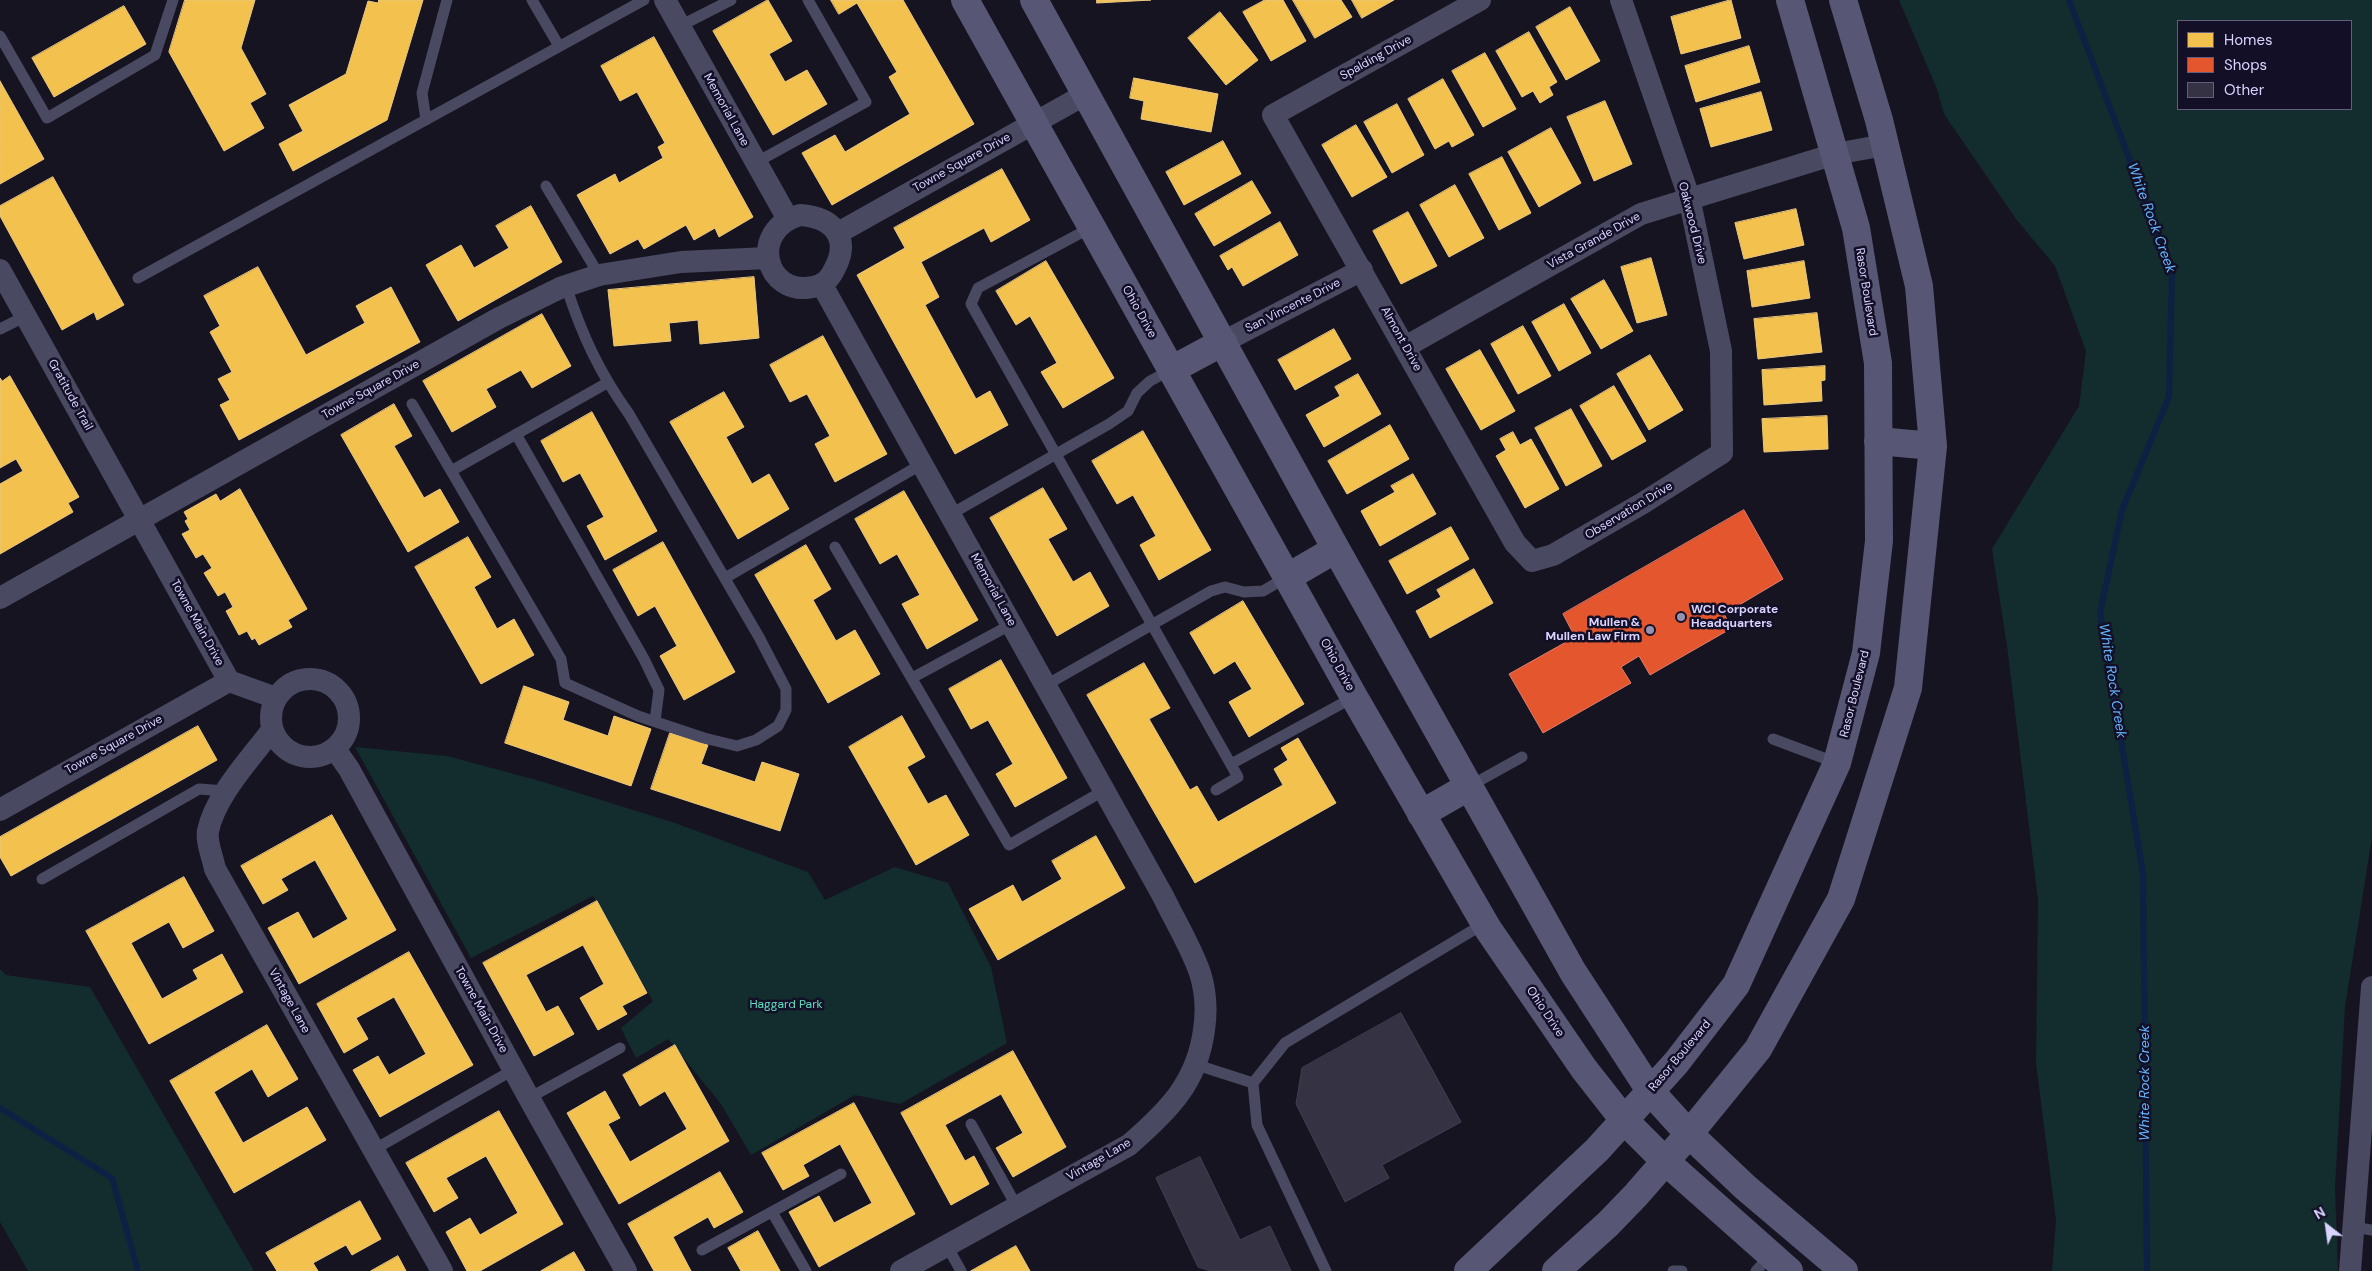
<!DOCTYPE html>
<html>
<head>
<meta charset="utf-8">
<style>
	body { margin:0 }
	#map { position:relative; width:2372px; height:1271px; overflow:hidden; background:#161421; font-family:"DM Sans",sans-serif }
	canvas { display:block }
	.legend { position:absolute; left:2177px; top:20px; width:175px; height:90px; box-sizing:border-box; background:#130f26; border:1px solid #625e7d; margin:0; padding:6px 9px; list-style:none; font-size:15px; color:#d9d4ff }
	.legend li { display:flex; align-items:center; gap:10px; height:25px }
	.legend b { width:25px; border:1px solid #625e7d }
	.north { position:absolute; left:2302px; top:1201px; width:50px; height:50px; -webkit-text-stroke:4px #130f26; paint-order:stroke; rotate:330deg; font-size:14px; font-weight:700; line-height:20px; text-align:center; color:#d9d4ff }
	.north::after { content:''; display:block; margin:auto; width:18px; height:22px; background:#d9d4ff; clip-path:polygon(50% 0,100% 100%,50% 72%,0 100%) }
</style>
</head>
<body>
<div id="map">
<canvas width="2372" height="1271"></canvas>
<ul class="legend">
<li><b style="height:14px;background:#f2c14e"></b>Homes</li>
<li><b style="height:14px;background:#e4572e"></b>Shops</li>
<li><b style="height:14px;background:#343243"></b>Other</li>
</ul>
<div class="north">N</div>
</div>
<script>
const c = document.querySelector('canvas').getContext('2d');
c.lineJoin = 'round';
function fillPath(path, color) { c.fillStyle = color; c.fill(path, 'evenodd'); }
function strokePath(path, color, width, dash) { c.strokeStyle = color; c.lineWidth = width; c.lineCap = dash ? 'butt' : 'round'; c.setLineDash(dash || []); c.stroke(path); }
function label(font, color, halo, rows, align = 'center') {
  c.font = font + ' "DM Sans",sans-serif'; c.lineWidth = 5; c.setLineDash([]); c.textBaseline = 'middle'; c.strokeStyle = halo; c.fillStyle = color; for (const [text, x, y, turn = 0] of rows) {
    c.save(); c.translate(x, y); c.rotate((+turn || 0) * Math.PI / 180); c.textAlign = isNaN(turn) ? turn : align; if (halo) c.strokeText(text, 0, 0); c.fillText(text, 0, 0); c.restore();
  }
}
fillPath(new Path2D(`
	M 1899,0 L 2372,0 L 2372,837 L 2345,1007 L 2335,1188 L 2338,1271 L 2052,1271 L 2056,1220 L 2036,1063 L 2038,900 L 2007,646 L 1992,549 L 2079,406 L 2086,351 L 2055,266 L 2016,219 L 1944,114 L 1937,89 ZM 2178,21 L 2351,21 L 2351,109 L 2178,109 Z
	M 355,747 L 447,756 L 540,781 L 675,823 L 808,872 L 825,900 L 895,867 L 948,883 L 991,967 L 1007,1043 L 900,1104 L 855,1095 L 751,1155 L 721,1104 L 668,1039 L 636,1058 L 621,1028 L 653,1001 L 593,896 L 471,958 Z
	M 0,969 L 6,975 L 90,987 L 254,1271 L 28,1271 L 0,1222 Z`), '#132c2d');
const homes = new Path2D(`
	M 185,0 L 255,0 L 241,48 L 266,94 L 250,103 L 264,128 L 224,151 L 169,52 Z
	M 379,0 L 423,0 L 387,120 L 293,171 L 279,144 L 303,131 L 289,105 L 346,74 L 368,1 L 378,3 Z
	M 768,0 L 792,41 L 769,54 L 785,82 L 807,70 L 827,104 L 773,135 L 713,31 Z
	M 831,0 L 903,0 L 974,124 L 832,205 L 802,153 L 835,135 L 845,152 L 910,114 L 889,77 L 897,72 L 857,3 L 839,14 Z
	M 1097,0 L 1151,0 L 1097,3 Z
	M 1265,0 L 1283,0 L 1306,41 L 1271,61 L 1243,12 Z
	M 1293,0 L 1341,0 L 1352,17 L 1315,38 Z
	M 1352,0 L 1394,0 L 1362,18 Z
	M 1731,0 L 1741,38 L 1681,54 L 1671,17 Z
	M 124,6 L 146,44 L 54,97 L 32,58 Z
	M 1570,7 L 1600,61 L 1566,80 L 1536,27 Z
	M 1220,12 L 1258,60 L 1226,85 L 1188,38 Z
	M 1529,32 L 1557,82 L 1549,87 L 1553,95 L 1540,103 L 1533,91 L 1522,97 L 1496,51 Z
	M 654,37 L 753,217 L 719,237 L 715,228 L 694,240 L 686,225 L 644,249 L 638,239 L 610,254 L 577,195 L 615,174 L 619,183 L 663,158 L 658,147 L 665,143 L 637,92 L 620,101 L 601,66 Z
	M 1749,46 L 1760,82 L 1696,102 L 1685,66 Z
	M 1485,53 L 1516,109 L 1483,127 L 1452,71 Z
	M 1134,78 L 1218,94 L 1211,132 L 1141,119 L 1144,101 L 1130,98 Z
	M 1443,79 L 1474,135 L 1452,147 L 1449,141 L 1435,149 L 1408,99 Z
	M 0,81 L 44,159 L 0,184 Z
	M 1761,92 L 1772,130 L 1711,147 L 1700,109 Z
	M 1605,101 L 1632,164 L 1594,181 L 1567,117 Z
	M 1397,104 L 1424,155 L 1392,173 L 1364,122 Z
	M 1356,125 L 1387,177 L 1352,197 L 1322,145 Z
	M 1551,128 L 1581,183 L 1539,207 L 1508,152 Z
	M 1223,141 L 1241,174 L 1184,205 L 1166,172 Z
	M 1502,157 L 1531,213 L 1499,230 L 1469,174 Z
	M 1002,169 L 1030,220 L 991,242 L 984,228 L 921,262 L 939,297 L 925,305 L 976,399 L 990,391 L 1008,425 L 955,454 L 857,275 L 905,248 L 894,228 Z
	M 53,177 L 124,305 L 97,320 L 94,312 L 62,330 L 0,216 L 0,206 Z
	M 1252,181 L 1271,213 L 1214,246 L 1195,214 Z
	M 1455,185 L 1484,238 L 1449,257 L 1420,205 Z
	M 531,206 L 562,262 L 458,321 L 426,265 L 461,245 L 474,268 L 509,248 L 496,226 Z
	M 1796,209 L 1804,245 L 1744,259 L 1735,223 Z
	M 1408,212 L 1437,266 L 1401,284 L 1373,231 Z
	M 1280,222 L 1298,255 L 1243,286 L 1232,267 L 1228,270 L 1220,256 Z
	M 1651,258 L 1667,315 L 1637,323 L 1621,267 Z
	M 1046,261 L 1114,378 L 1063,408 L 1041,372 L 1057,363 L 1030,316 L 1016,325 L 996,291 Z
	M 1804,261 L 1810,298 L 1752,307 L 1747,271 Z
	M 258,267 L 306,355 L 365,323 L 356,306 L 391,287 L 420,342 L 239,440 L 220,405 L 230,400 L 218,379 L 232,372 L 210,332 L 220,326 L 204,296 Z
	M 754,277 L 759,338 L 700,344 L 698,320 L 669,323 L 671,341 L 614,346 L 608,290 Z
	M 1604,280 L 1633,331 L 1601,349 L 1571,299 Z
	M 1564,304 L 1591,353 L 1559,371 L 1532,322 Z
	M 1817,313 L 1822,352 L 1758,359 L 1754,319 Z
	M 542,314 L 571,366 L 532,388 L 521,370 L 486,389 L 496,407 L 452,432 L 423,381 Z
	M 1523,326 L 1551,376 L 1518,394 L 1491,344 Z
	M 1334,329 L 1351,359 L 1295,390 L 1278,360 Z
	M 823,336 L 887,454 L 835,482 L 815,444 L 830,436 L 807,394 L 790,402 L 770,365 Z
	M 1480,350 L 1515,411 L 1481,430 L 1446,369 Z
	M 1650,355 L 1683,410 L 1649,430 L 1617,374 Z
	M 1825,366 L 1825,380 L 1821,381 L 1822,401 L 1764,405 L 1762,370 Z
	M 1358,374 L 1381,414 L 1324,447 L 1306,415 L 1340,396 L 1335,387 Z
	M 10,376 L 79,497 L 68,503 L 73,512 L 0,554 L 0,484 L 23,471 L 16,459 L 0,468 L 0,378 L 2,381 Z
	M 1614,386 L 1646,441 L 1612,460 L 1580,406 Z
	M 724,392 L 744,427 L 726,437 L 752,484 L 769,474 L 789,509 L 738,539 L 670,422 Z
	M 394,404 L 412,436 L 394,446 L 424,498 L 440,489 L 459,522 L 408,552 L 341,435 Z
	M 1571,409 L 1602,466 L 1566,486 L 1535,428 Z
	M 592,412 L 657,531 L 605,560 L 587,526 L 604,517 L 580,473 L 563,482 L 541,441 Z
	M 1827,416 L 1828,449 L 1764,452 L 1762,419 Z
	M 1390,425 L 1409,459 L 1347,494 L 1328,461 Z
	M 1143,431 L 1211,550 L 1159,580 L 1140,545 L 1156,536 L 1133,495 L 1117,504 L 1092,461 Z
	M 1513,432 L 1520,445 L 1531,439 L 1559,489 L 1525,508 L 1496,456 L 1506,450 L 1500,439 Z
	M 1413,474 L 1436,514 L 1380,546 L 1361,511 L 1395,492 L 1391,486 Z
	M 1043,488 L 1067,529 L 1048,539 L 1073,582 L 1090,572 L 1109,606 L 1057,636 L 990,518 Z
	M 240,489 L 307,609 L 288,620 L 292,627 L 259,645 L 255,638 L 252,640 L 247,631 L 239,635 L 226,611 L 233,607 L 225,592 L 218,596 L 204,573 L 212,568 L 203,554 L 196,558 L 182,534 L 190,530 L 185,521 L 188,519 L 184,512 L 216,494 L 220,501 Z
	M 904,491 L 978,620 L 927,649 L 902,604 L 920,595 L 897,554 L 880,564 L 855,519 Z
	M 1451,527 L 1469,559 L 1407,594 L 1389,561 Z
	M 468,537 L 491,577 L 474,587 L 497,629 L 514,619 L 534,655 L 481,684 L 415,567 Z
	M 663,542 L 735,672 L 684,700 L 660,656 L 677,646 L 655,606 L 638,616 L 613,570 Z
	M 806,545 L 831,589 L 813,600 L 836,641 L 855,630 L 880,674 L 828,703 L 755,575 Z
	M 1474,569 L 1493,603 L 1430,638 L 1416,611 L 1441,597 L 1437,590 Z
	M 1243,601 L 1304,704 L 1249,737 L 1229,702 L 1252,689 L 1235,661 L 1214,674 L 1190,633 Z
	M 1001,660 L 1067,778 L 1015,807 L 996,774 L 1013,764 L 988,720 L 971,729 L 949,689 Z
	M 1144,663 L 1170,708 L 1149,719 L 1190,790 L 1197,786 L 1218,822 L 1283,785 L 1274,769 L 1288,760 L 1281,748 L 1298,738 L 1336,803 L 1195,883 L 1087,695 Z
	M 524,686 L 569,702 L 563,720 L 608,736 L 614,716 L 651,729 L 631,786 L 505,743 Z
	M 902,716 L 925,757 L 907,767 L 928,804 L 946,795 L 969,835 L 916,865 L 849,747 Z
	M 198,726 L 217,760 L 11,876 L 0,857 L 0,837 Z
	M 670,733 L 708,745 L 701,764 L 755,782 L 762,762 L 799,774 L 780,831 L 651,789 Z
	M 332,815 L 396,930 L 299,984 L 268,928 L 298,912 L 313,939 L 348,919 L 315,860 L 281,879 L 288,890 L 263,904 L 241,866 Z
	M 1096,836 L 1125,888 L 998,960 L 969,909 L 1013,885 L 1022,902 L 1062,879 L 1052,861 Z
	M 184,877 L 214,931 L 183,948 L 169,922 L 131,943 L 162,999 L 198,979 L 193,970 L 222,954 L 243,992 L 149,1044 L 86,931 Z
	M 597,901 L 647,993 L 622,1006 L 627,1014 L 598,1030 L 580,998 L 604,984 L 583,945 L 526,975 L 546,1012 L 558,1006 L 574,1034 L 534,1056 L 483,963 Z
	M 409,952 L 473,1065 L 380,1117 L 353,1070 L 378,1056 L 389,1075 L 426,1054 L 394,997 L 356,1018 L 368,1039 L 344,1053 L 317,1004 Z
	M 267,1025 L 298,1079 L 268,1097 L 252,1069 L 214,1092 L 243,1143 L 307,1107 L 326,1140 L 234,1193 L 170,1081 Z
	M 675,1045 L 729,1141 L 619,1204 L 567,1113 L 605,1091 L 620,1118 L 608,1124 L 630,1162 L 687,1129 L 665,1091 L 640,1106 L 623,1075 Z
	M 1013,1051 L 1066,1147 L 1013,1177 L 996,1148 L 1023,1133 L 1001,1094 L 945,1125 L 965,1161 L 974,1156 L 989,1184 L 951,1205 L 901,1113 Z
	M 854,1103 L 915,1214 L 819,1267 L 789,1212 L 819,1196 L 834,1223 L 872,1203 L 840,1144 L 803,1165 L 809,1176 L 783,1190 L 762,1153 Z
	M 499,1111 L 563,1224 L 480,1271 L 467,1271 L 446,1232 L 470,1218 L 480,1235 L 518,1213 L 486,1156 L 446,1178 L 458,1198 L 434,1212 L 406,1163 Z
	M 720,1172 L 743,1212 L 714,1228 L 708,1217 L 673,1237 L 691,1271 L 654,1271 L 628,1224 Z
	M 360,1201 L 381,1239 L 352,1255 L 346,1245 L 313,1263 L 318,1271 L 277,1271 L 266,1253 Z
	M 758,1231 L 780,1271 L 741,1271 L 728,1248 Z
	M 1016,1246 L 1030,1271 L 971,1271 Z
	M 574,1252 L 585,1271 L 541,1271 Z
	M 398,1256 L 406,1271 L 371,1271 Z`);
fillPath(homes, '#f2c14e');
strokePath(homes, '#eac783', 1);
const shops = new Path2D(`
	M 1744,510 L 1783,579 L 1724,614 L 1732,628 L 1650,675 L 1639,656 L 1621,667 L 1631,683 L 1543,733 L 1509,674 L 1575,637 L 1563,614 Z`);
fillPath(shops, '#e4572e');
strokePath(shops, '#e17c6d', 1);
strokePath(new Path2D(`
	M 2069,0 L 2172,271 L 2169,397 L 2122,510 L 2100,613 L 2143,873 L 2147,1271
	M 0,1108 L 112,1178 L 138,1271`), '#0d2144', 6);
const building = new Path2D(`
	M 1401,1013 L 1461,1122 L 1382,1165 L 1389,1178 L 1345,1202 L 1296,1104 L 1302,1068 Z
	M 1200,1157 L 1240,1240 L 1270,1226 L 1291,1271 L 1211,1271 L 1198,1267 L 1156,1178 Z`);
fillPath(building, '#343243');
strokePath(building, '#433f54', 1);
strokePath(new Path2D(`
	M 532,0 L 559,46
	M 680,26 L 731,0
	M 0,36 L 47,118 L 155,55 L 173,0
	M 426,120 L 422,93 L 447,0
	M 755,163 L 866,102 L 808,0
	M 546,186 L 599,275
	M 1092,227 L 978,288 L 971,304 L 1238,777 L 1216,790
	M 138,278 L 644,0
	M 0,329 L 26,316
	M 412,404 L 561,659 L 565,683 L 638,716 L 704,738 L 737,746 L 756,740 L 778,726 L 786,710 L 786,689 L 759,637 L 629,414 C 599,372 582,335 566,286
	M 516,434 L 644,659 L 659,690 L 655,721
	M 451,471 L 607,383
	M 951,514 L 1109,424 L 1128,411 L 1137,393 L 1150,381 L 1171,370
	M 835,547 L 1009,845 L 1103,791
	M 725,578 L 922,464
	M 912,678 L 1012,624
	M 1046,685 L 1211,591 L 1225,587 L 1244,592 L 1263,591 L 1287,577
	M 1773,739 L 1837,763
	M 1231,764 L 1354,697
	M 1468,787 L 1522,757
	M 42,879 L 199,789 L 226,791
	M 1197,1065 L 1253,1083
	M 529,1098 L 620,1048
	M 971,1124 L 1017,1207
	M 375,1149 L 513,1070
	M 772,1212 L 806,1271
	M 2353,1227 L 2372,1230
	M 947,1246 L 961,1271
	M 702,1250 L 841,1174
	M 1326,1271 L 1257,1125 L 1253,1083 L 1285,1043 L 1485,923
	M 1673,1271 L 1682,1271
	M 1756,1271 L 1771,1255`), '#4a4962', 11);
strokePath(new Path2D(`
	M 665,0 L 788,219
	M 1480,0 L 1273,115 L 1515,543 L 1532,561 L 1553,555 L 1643,503 L 1722,453 L 1721,351 L 1689,197 L 1621,0
	M 800,215 C 832,217 851,237 835,268 C 830,279 824,285 813,287 C 765,297 748,230 800,215 Z
	M 838,233 L 1086,94
	M 0,270 L 229,681 L 276,698
	M 822,285 L 1163,896 C 1175,921 1191,947 1200,973 C 1206,992 1207,1010 1204,1030 C 1197,1083 1168,1111 1129,1145 L 901,1271
	M 1223,342 L 1362,270
	M 1405,347 L 1641,214 L 1835,154 L 1885,145
	M 0,598 L 499,318 L 560,288 L 599,275 L 681,262 L 768,258
	M271 718a39 39 0 1 1 78 0a39 39 0 1 1-78 0Z
	M 272,730 C 251,758 215,796 208,831 C 206,842 213,858 215,869 L 442,1271
	M 335,749 L 349,769 L 529,1098 L 626,1271
	M 0,810 L 229,681
	M 2350,1271 L 2372,987`), '#4a4962', 22);
strokePath(new Path2D(`
	M 965,0 L 1354,697 L 1488,929 L 1584,1069 L 1624,1120 L 1665,1161 L 1789,1271
	M 1034,0 L 1336,549 L 1573,972 L 1651,1092 L 1689,1134 L 1745,1187 L 1844,1271
	M 1171,370 L 1223,342
	M 1878,441 L 1933,446
	M 1288,577 L 1336,549
	M 1421,814 L 1468,787
	M 1468,1271 L 1597,1150 L 1676,1063 L 1736,985 L 1837,763 L 1866,653 L 1879,541 L 1878,363 L 1856,228 L 1790,0
	M 1556,1271 L 1608,1224 L 1636,1195 L 1689,1134 L 1758,1049 L 1841,899 L 1908,688 L 1933,446 L 1919,286 L 1879,120 L 1843,0`), '#575674', 28);
for (const [x, y, r, color] of [
	[1681,617,5,"#9591b1"],
	[1650,630,5,"#9591b1"]
]) { const dot = new Path2D(); dot.arc(x, y, r, 0, 2 * Math.PI); c.fillStyle = color; c.fill(dot); strokePath(dot, '#130f26', 2); }
label('12px', '#d9d4ff', '#130f26', [
	["Spalding Drive",1376,58,-29],
	["Memorial Lane",726,110,61],
	["Towne Square Drive",962,163,-29],
	["Oakwood Drive",1692,223,76],
	["Vista Grande Drive",1594,241,-29],
	["Rasor Boulevard",1866,292,81],
	["San Vincente Drive",1293,306,-27],
	["Ohio Drive",1139,312,61],
	["Almont Drive",1401,339,61],
	["Towne Square Drive",371,390,-29],
	["Gratitude Trail",70,395,61],
	["Observation Drive",1629,511,-31],
	["Memorial Lane",993,590,61],
	["Towne Main Drive",197,623,61],
	["Ohio Drive",1337,665,61],
	["Rasor Boulevard",1855,694,-76],
	["Towne Square Drive",114,745,-29],
	["Vintage Lane",289,1001,61],
	["Towne Main Drive",481,1010,61],
	["Ohio Drive",1545,1012,56],
	["Rasor Boulevard",1680,1056,-50],
	["Vintage Lane",1099,1160,-30]
]);
label('bold 12px', '#d9d4ff', '#130f26', [
	["WCI Corporate",1691,610],
	["Headquarters",1691,624],
	["Mullen &",1640,623,"right"],
	["Mullen Law Firm",1640,637,"right"]
], 'left');
label('12px', '#5fe0c0', '#130f26', [
	["Haggard Park",786,1005]
]);
label('italic 14px', '#62b6ff', '#130f26', [
	["White Rock Creek",2151,218,70],
	["White Rock Creek",2112,681,81],
	["White Rock Creek",2145,1083,-90]
]);
</script>
</body>
</html>
